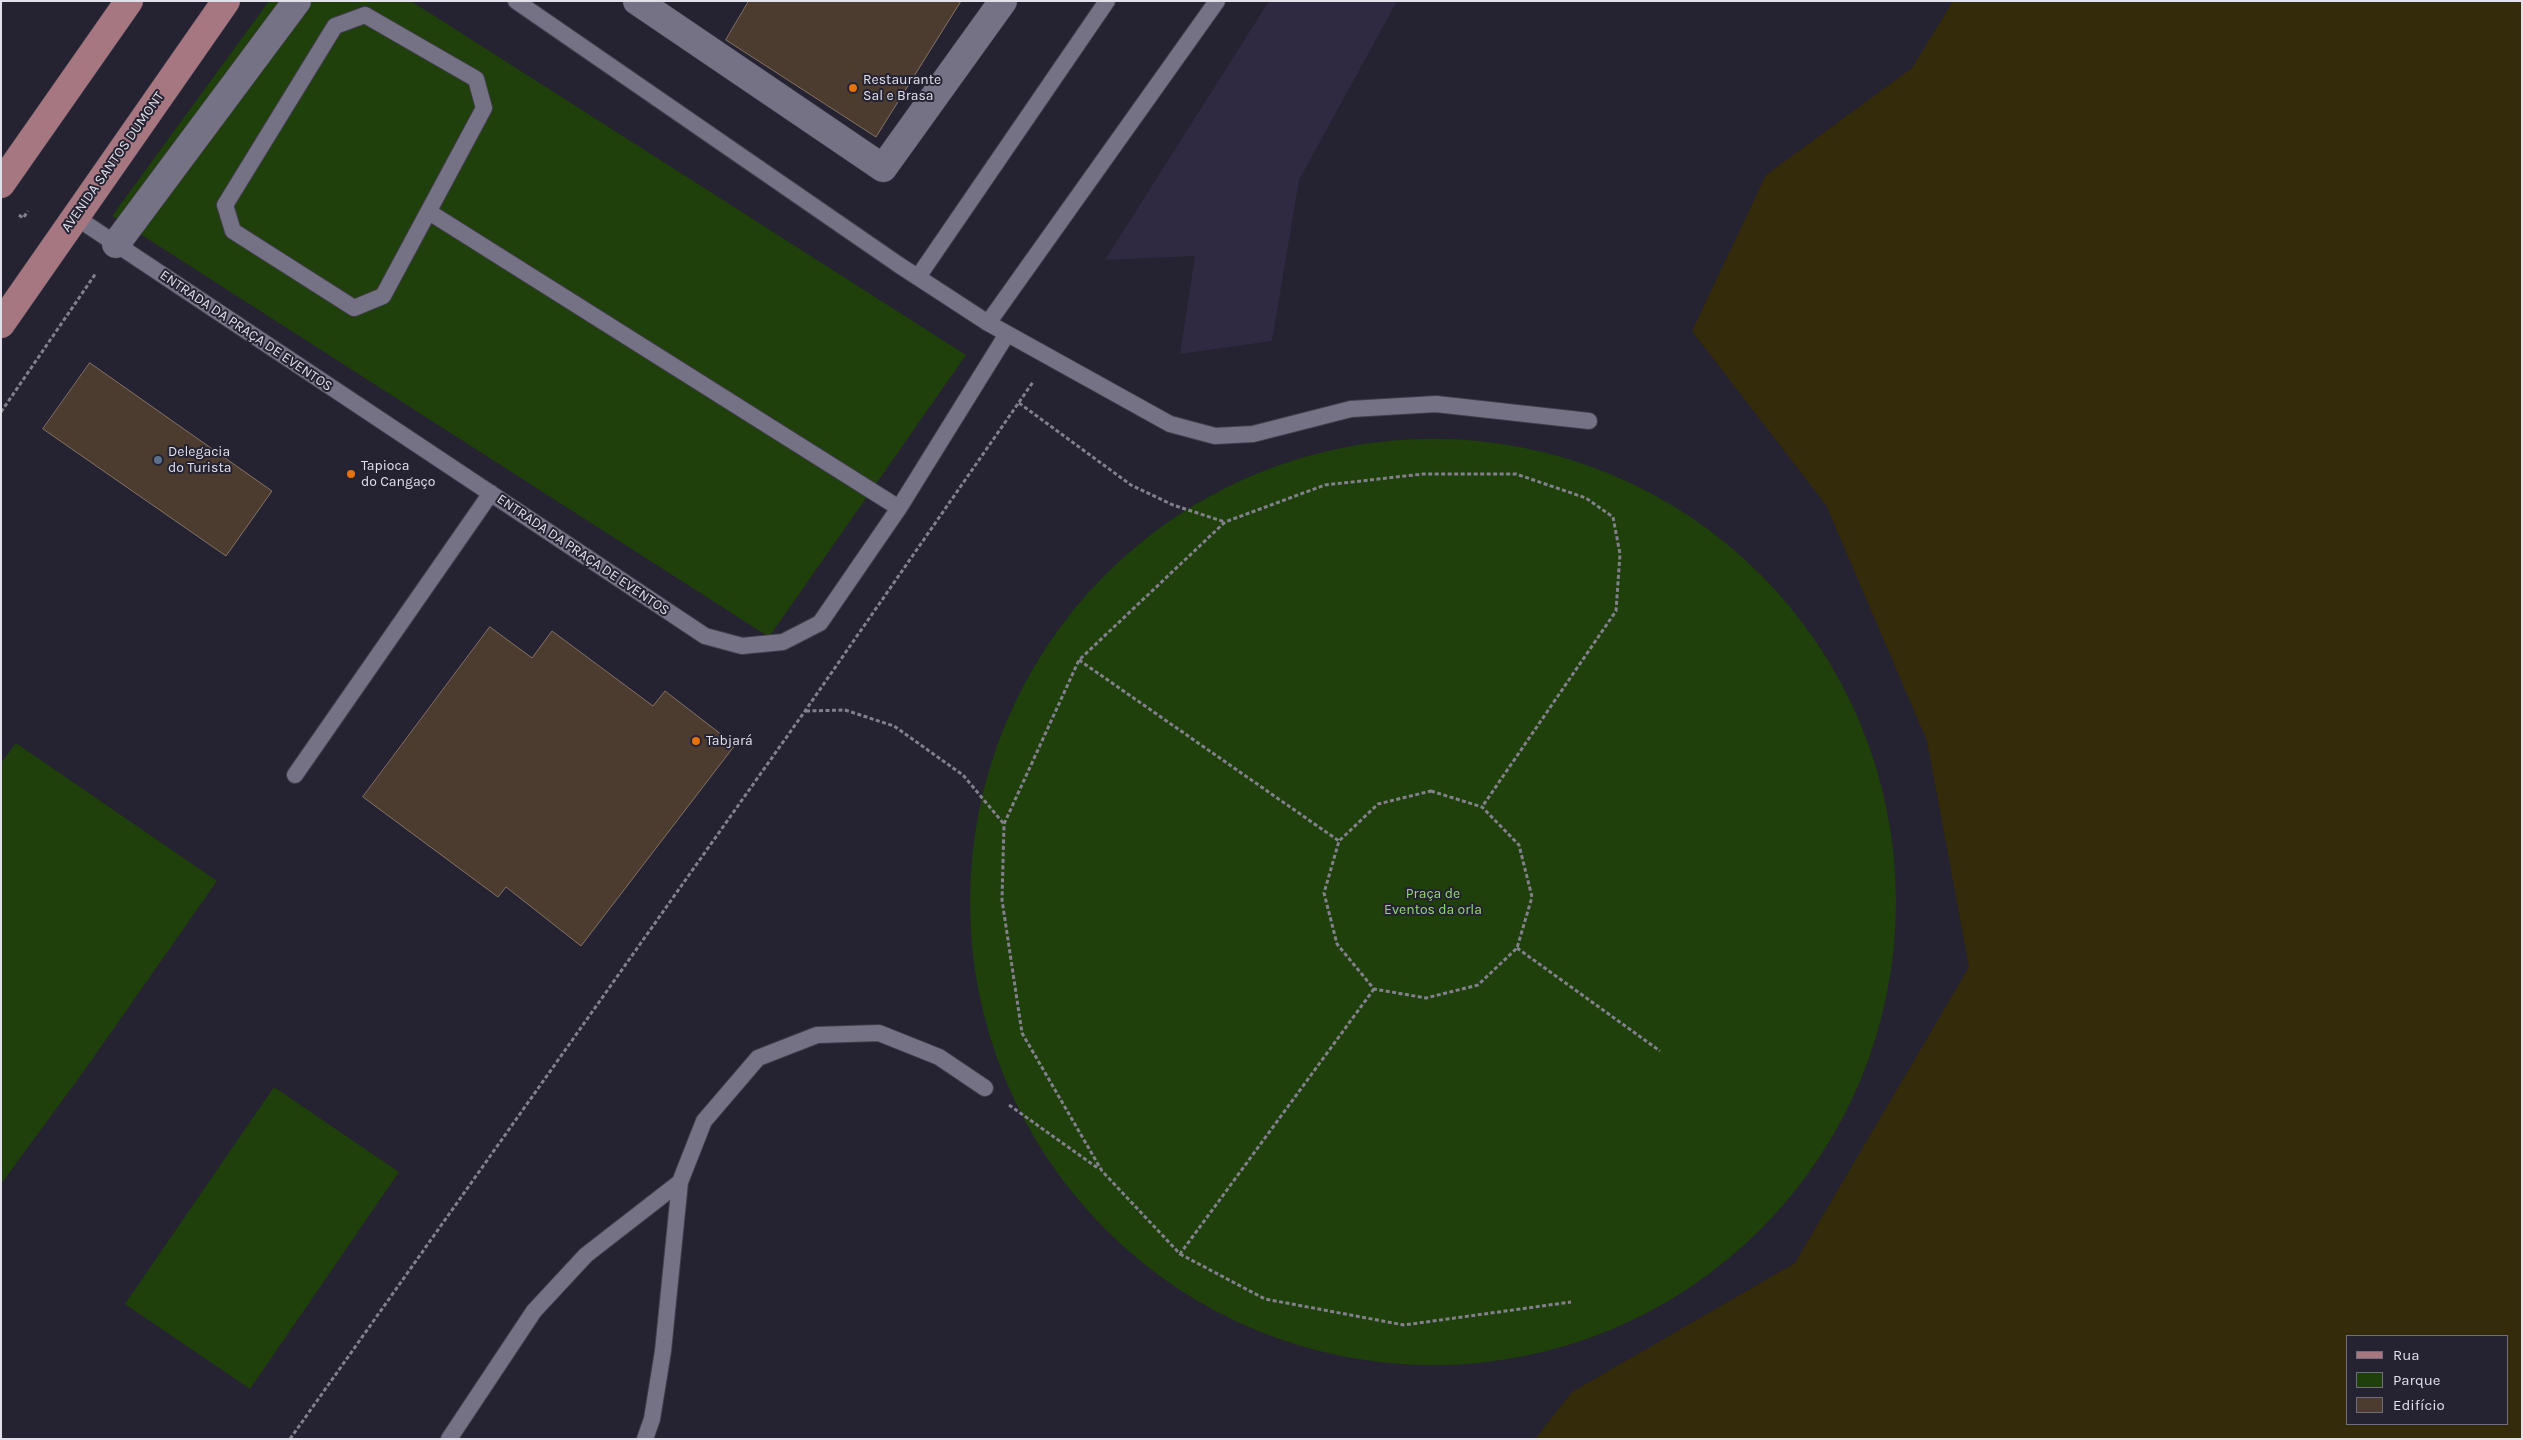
<!DOCTYPE html>
<html>
<head>
<meta charset="utf-8">
<style>
	body { margin:0 }
	#map { position:relative; width:2523px; height:1440px; overflow:hidden; background:#252232; font-family:Karla,sans-serif }
	canvas { display:block }
	.frame { position:absolute; inset:0; border:2px solid #e1e0eb; pointer-events:none }
	.legend { position:absolute; left:2346px; top:1335px; width:162px; height:90px; box-sizing:border-box; background:#252232; border:1px solid #706e7c; margin:0; padding:6px 9px; list-style:none; font-size:15px; color:#e1e0eb }
	.legend li { display:flex; align-items:center; gap:10px; height:25px }
	.legend b { width:25px; border:1px solid #706e7c }
</style>
</head>
<body>
<div id="map">
<canvas width="2523" height="1440"></canvas>
<div class="frame"></div>
<ul class="legend">
<li><b style="height:6px;background:#a67681"></b>Rua</li>
<li><b style="height:14px;background:#1f3f0b"></b>Parque</li>
<li><b style="height:14px;background:#4c3c30"></b>Edifício</li>
</ul>
</div>
<script>
const c = document.querySelector('canvas').getContext('2d');
c.lineJoin = 'round';
function fillPath(path, color) { c.fillStyle = color; c.fill(path, 'evenodd'); }
function strokePath(path, color, width, dash) { c.strokeStyle = color; c.lineWidth = width; c.lineCap = dash ? 'butt' : 'round'; c.setLineDash(dash || []); c.stroke(path); }
function label(font, color, halo, rows, align = 'center') {
  c.font = font + ' Karla,sans-serif'; c.lineWidth = 4; c.setLineDash([]); c.textBaseline = 'middle'; c.strokeStyle = halo; c.fillStyle = color; for (const [text, x, y, turn = 0] of rows) {
    c.save(); c.translate(x, y); c.rotate((+turn || 0) * Math.PI / 180); c.textAlign = isNaN(turn) ? turn : align; if (halo) c.strokeText(text, 0, 0); c.fillText(text, 0, 0); c.restore();
  }
}
fillPath(new Path2D(`
	M 1269,1 L 1397,1 L 1299,180 L 1272,341 L 1180,354 L 1195,256 L 1105,260 Z`), '#2f2a41');
fillPath(new Path2D(`
	M 269,1 L 411,1 L 966,355 L 769,637 L 112,216 Z
	M970 902a463 463 0 1 1 926 0a463 463 0 1 1-926 0Z
	M 16,743 L 217,881 L 84,1071 L 1,1184 L 1,763 Z
	M 274,1087 L 399,1172 L 250,1389 L 125,1304 Z`), '#1f3f0b');
fillPath(new Path2D(`
	M 1953,1 L 2522,1 L 2522,1439 L 1535,1439 L 1572,1392 L 1795,1263 L 1969,967 L 1927,741 L 1826,505 L 1692,331 L 1766,175 L 1912,68 ZM 2347,1336 L 2507,1336 L 2507,1424 L 2347,1424 Z`), '#342b0a');
const building = new Path2D(`
	M 749,1 L 961,1 L 876,137 L 726,40 Z
	M 90,363 L 272,491 L 226,556 L 43,429 Z
	M 490,627 L 532,658 L 552,631 L 653,706 L 665,691 L 735,745 L 581,946 L 506,887 L 498,897 L 363,797 Z`);
fillPath(building, '#4c3c30');
strokePath(building, '#847265', 1);
const lane = new Path2D(`
	M 516,1 L 899,265 L 988,323 L 1170,424 L 1215,436 L 1253,434 L 1351,409 L 1436,404 L 1589,421
	M 365,15 L 476,79 L 484,108 L 383,296 L 354,308 L 233,231 L 225,205 L 335,26 Z
	M 429,212 L 899,508
	M 74,216 L 705,636 L 742,646 L 783,642 L 820,623 L 899,508 L 1007,334
	M 918,277 L 1107,1
	M 988,323 L 1217,1
	M 295,775 L 491,493
	M 449,1439 L 534,1311 L 586,1255 L 680,1182
	M 645,1439 L 652,1419 L 663,1351 L 680,1182 L 704,1121 L 758,1058 L 817,1035 L 879,1033 L 939,1057 L 985,1088`);
const street = new Path2D(`
	M 637,1 L 883,168 L 1003,1
	M 116,244 L 297,1`);
const primary = new Path2D(`
	M 1,184 L 129,1
	M 1,324 L 226,1`);
strokePath(lane, '#413e4b', 18);
strokePath(street, '#413e4b', 29);
strokePath(primary, '#413e4b', 29);
strokePath(new Path2D(`
	M 19,215 L 23,218 L 28,211
	M 1019,403 L 1131,485 L 1173,505 L 1225,522
	M 1,412 L 96,273
	M 1079,660 L 1339,841
	M 806,711 L 845,710 L 894,726 L 963,775 L 1004,824
	M 1431,791 L 1482,807 L 1519,845 L 1532,897 L 1517,948 L 1478,985 L 1426,998 L 1374,989 L 1337,944 L 1324,893 L 1339,841 L 1378,804 Z
	M 1517,948 L 1660,1051
	M 1374,989 L 1180,1254 L 1102,1171 L 1022,1033 L 1002,900 L 1004,824 L 1079,660 L 1225,522 L 1325,485 L 1423,474 L 1516,474 L 1586,498 L 1613,517 L 1620,554 L 1616,611 L 1482,807
	M 1009,1105 L 1099,1169
	M 1180,1254 L 1265,1299 L 1404,1325 L 1571,1302
	M 290,1439 L 805,711 L 1033,382`), '#82808d', 3, [4, 2.5]);
strokePath(lane, '#767286', 16);
strokePath(street, '#767286', 28);
strokePath(primary, '#a67681', 28);
for (const [x, y, r, color] of [
	[853,88,5,"#e8710a"],
	[158,460,5,"#5c6f8a"],
	[351,474,5,"#e8710a"],
	[696,741,5,"#e8710a"]
]) { const dot = new Path2D(); dot.arc(x, y, r, 0, 2 * Math.PI); c.fillStyle = color; c.fill(dot); strokePath(dot, '#252232', 2); }
label('14px', '#e1e0eb', '#252232', [
	["Restaurante",863,80],
	["Sal e Brasa",863,96],
	["Delegacia",168,452],
	["do Turista",168,468],
	["Tapioca",361,466],
	["do Cangaço",361,482],
	["Tabjará",706,741]
], 'left');
label('14px', '#e1e0eb', '#252232', [
	["AVENIDA SANTOS DUMONT",113,162,-55],
	["ENTRADA DA PRAÇA DE EVENTOS",246,331,34],
	["ENTRADA DA PRAÇA DE EVENTOS",583,555,34]
]);
label('14px', '#95d975', '#252232', [
	["Praça de",1433,894],
	["Eventos da orla",1433,910]
]);
</script>
</body>
</html>
